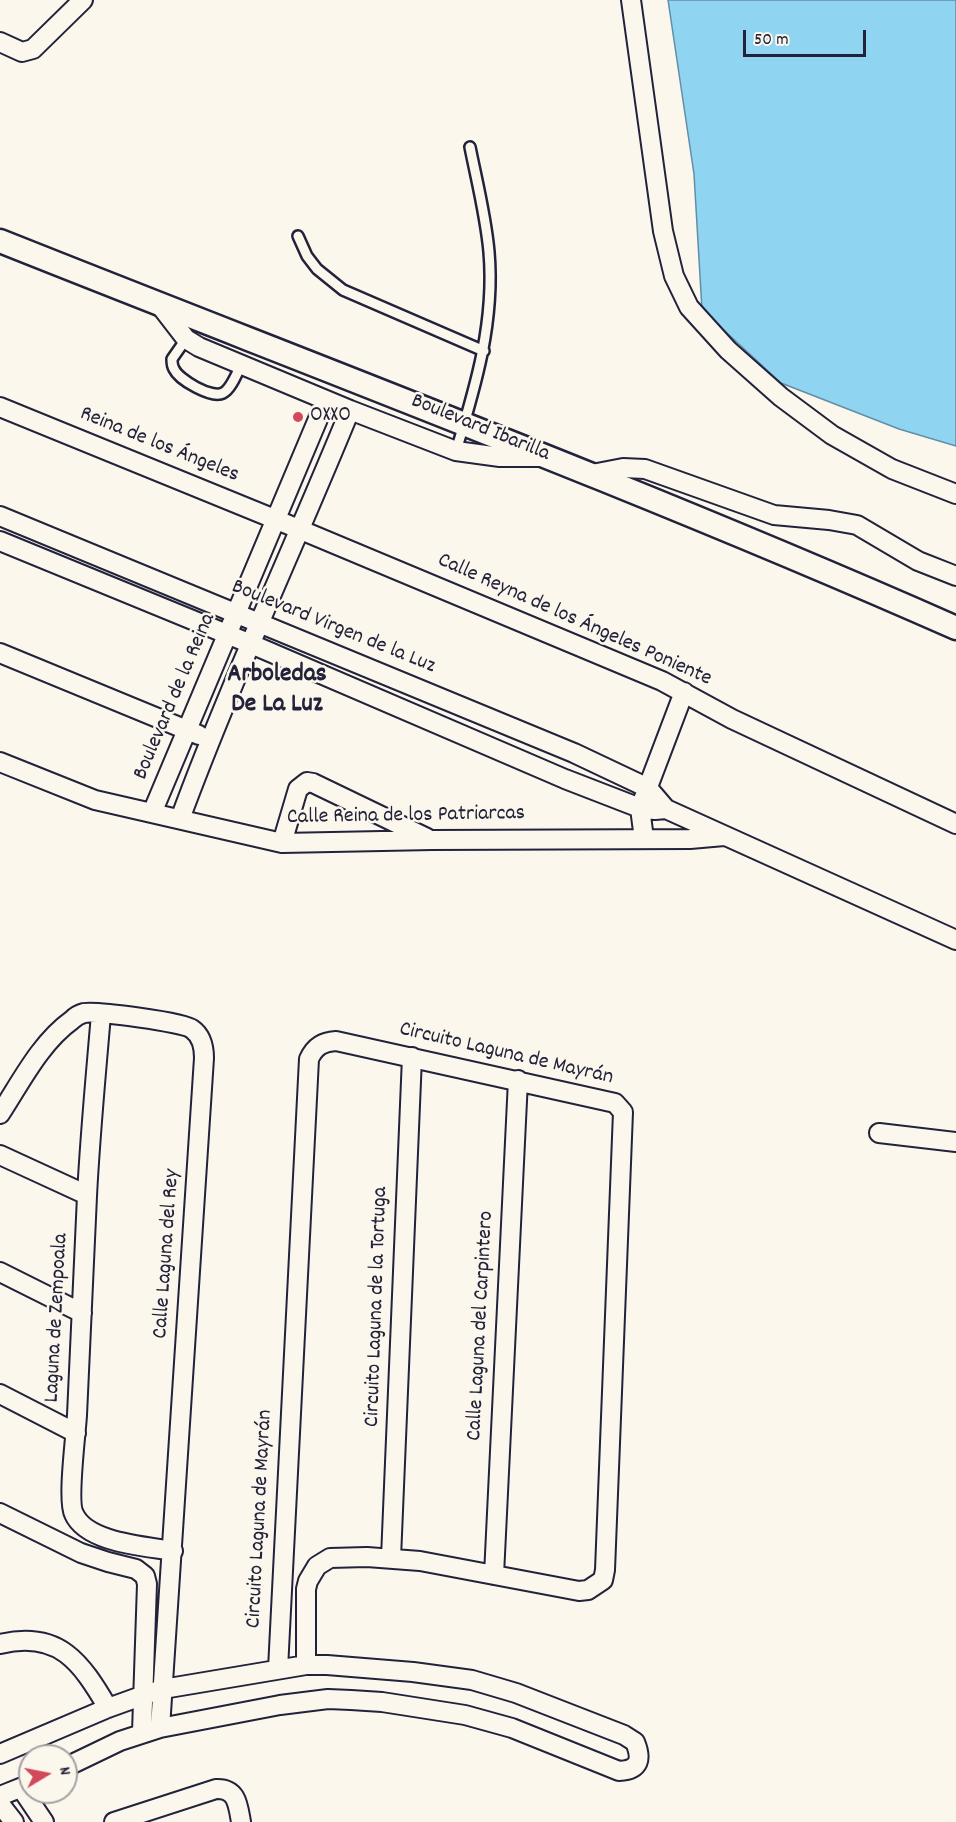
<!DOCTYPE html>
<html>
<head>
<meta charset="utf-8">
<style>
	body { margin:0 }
	#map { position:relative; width:956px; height:1822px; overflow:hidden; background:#fbf7ec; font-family:Dekko,sans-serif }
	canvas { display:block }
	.north { position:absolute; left:18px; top:1744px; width:60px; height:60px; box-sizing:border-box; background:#fbf7ec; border:2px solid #a4a2a5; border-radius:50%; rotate:80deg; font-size:16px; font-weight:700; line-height:24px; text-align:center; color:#22223b }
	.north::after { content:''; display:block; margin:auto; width:21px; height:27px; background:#d1495b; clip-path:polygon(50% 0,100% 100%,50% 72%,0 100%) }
	.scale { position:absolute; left:743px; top:30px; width:123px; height:27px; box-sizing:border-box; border:3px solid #22223b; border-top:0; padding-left:8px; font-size:18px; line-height:21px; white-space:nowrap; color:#22223b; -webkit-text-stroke:4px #fbf7ec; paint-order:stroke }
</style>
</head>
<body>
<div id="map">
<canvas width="956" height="1822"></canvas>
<div class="north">N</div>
<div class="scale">50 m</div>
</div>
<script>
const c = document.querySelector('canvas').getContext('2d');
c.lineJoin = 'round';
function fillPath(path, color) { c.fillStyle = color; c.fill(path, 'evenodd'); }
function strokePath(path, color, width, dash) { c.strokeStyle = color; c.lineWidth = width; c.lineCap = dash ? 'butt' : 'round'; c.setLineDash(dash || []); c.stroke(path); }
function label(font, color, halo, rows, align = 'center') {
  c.font = font + ' Dekko,sans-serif'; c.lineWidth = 5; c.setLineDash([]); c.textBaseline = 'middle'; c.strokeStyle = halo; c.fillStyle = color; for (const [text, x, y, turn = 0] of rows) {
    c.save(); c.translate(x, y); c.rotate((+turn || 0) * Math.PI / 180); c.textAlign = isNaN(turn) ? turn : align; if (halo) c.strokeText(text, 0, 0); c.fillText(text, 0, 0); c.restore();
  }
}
const water = new Path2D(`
	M 668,0 L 956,0 L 956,446 L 899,429 L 781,383 L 702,310 L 694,174 Z`);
fillPath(water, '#8fd4f0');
strokePath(water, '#638da8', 1.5);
const service = new Path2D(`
	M 298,236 L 307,256 L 317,269 L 343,290 L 484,351
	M 186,339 L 172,359 C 172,362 172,366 174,369 C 179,380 212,399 223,393 C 231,389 237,373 241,365
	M 456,451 C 476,385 495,321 489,252 C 486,217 477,182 470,147`);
const minor = new Path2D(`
	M 631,0 L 663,231 L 674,276 L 689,307 L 728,350 L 781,397 L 832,435 L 892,469 L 956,494
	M 0,42 L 22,52 L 33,49 L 83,0
	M 159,304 L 186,339 L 199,347 L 350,410 L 456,451 L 500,457 L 543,457
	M 0,407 L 277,520 L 662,681 L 732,719 L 956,824
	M 592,474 L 623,468 L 645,469 L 774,515 L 829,520 L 857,525 L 918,561 L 956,576
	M 0,516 L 574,753 L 648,788 L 666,809 L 956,940
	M 0,541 L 251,644 L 565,779 L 640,808 L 655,810 L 666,809
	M 0,653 L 199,735
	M 0,762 L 95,800 L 282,843 L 432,840 L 690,839 L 724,836
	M 152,813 L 326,400
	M 180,819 C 231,681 294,547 350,410
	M 644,839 L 640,808 L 684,692
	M 282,843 L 298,789 L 307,782 L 313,783 L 427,838
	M 101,1014 C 96,1074 90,1135 87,1196 C 83,1269 81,1342 77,1415 C 76,1434 67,1501 74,1514 C 87,1543 145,1546 173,1551
	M 0,1114 C 21,1082 40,1043 72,1020 C 75,1017 80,1014 84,1013 C 97,1011 183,1022 192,1029 C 202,1036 204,1047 204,1058 L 160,1728
	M 879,1133 L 956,1142
	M 0,1155 L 87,1195
	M 0,1272 L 82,1313
	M 0,1394 L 76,1433
	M 0,1513 L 81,1553 L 108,1562 L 136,1569 L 145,1576 L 147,1584 L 142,1732
	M 391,1558 L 412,1057
	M 494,1575 L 518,1080
	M 0,1644 C 59,1630 81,1662 108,1708
	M 278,1669 L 309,1059 C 315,1046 323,1042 336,1041 L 615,1103 L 623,1112 L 605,1570 L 603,1580 L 588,1590 L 579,1591 L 420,1561 L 367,1557 L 330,1558 L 317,1566 L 308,1581 L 306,1589 L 306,1665
	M 0,1754 L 108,1708 L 144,1695 L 163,1689 L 306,1665 L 327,1665 L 413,1672 L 472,1680 L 516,1693 L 624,1735 L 635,1742 C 642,1759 640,1770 619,1771 L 512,1728 L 465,1715 L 382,1702 L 351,1700 L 328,1699 L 280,1705 L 160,1728 L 120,1741 L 66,1767
	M 21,1788 L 44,1822
	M 0,1796 L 30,1784
	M 0,1804 L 14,1822
	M 114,1822 L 216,1789 C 237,1788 238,1805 241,1822`);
const tertiary = new Path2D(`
	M 0,241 C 319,368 641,489 956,628`);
strokePath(service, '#22223b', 14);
strokePath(minor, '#22223b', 22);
strokePath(tertiary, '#22223b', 27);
strokePath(service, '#fbf7ec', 9);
strokePath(minor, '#fbf7ec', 18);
strokePath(tertiary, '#fbf7ec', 22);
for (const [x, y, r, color] of [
	[298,417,6,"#d1495b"]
]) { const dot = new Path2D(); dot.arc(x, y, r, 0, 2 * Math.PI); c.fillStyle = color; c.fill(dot); strokePath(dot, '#fbf7ec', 2); }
label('22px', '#22223b', '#fbf7ec', [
	["OXXO",310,417]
], 'left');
label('22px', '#22223b', '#fbf7ec', [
	["Boulevard Ibarilla",480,429,22],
	["Reina de los Ángeles",159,446,22],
	["Calle Reyna de los Ángeles Poniente",574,621,24],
	["Boulevard Virgen de la Luz",333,628,22],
	["Boulevard de la Reina",176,697,-67],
	["Calle Reina de los Patriarcas",406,817,-1],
	["Circuito Laguna de Mayrán",506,1055,13],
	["Calle Laguna del Rey",168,1254,-86],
	["Circuito Laguna de la Tortuga",378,1307,-88],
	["Laguna de Zempoala",58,1318,-87],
	["Calle Laguna del Carpintero",482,1326,-87],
	["Circuito Laguna de Mayrán",261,1519,-87]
]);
label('bold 26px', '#22223b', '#fbf7ec', [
	["Arboledas",277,676],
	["De La Luz",277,706]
]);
</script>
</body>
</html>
